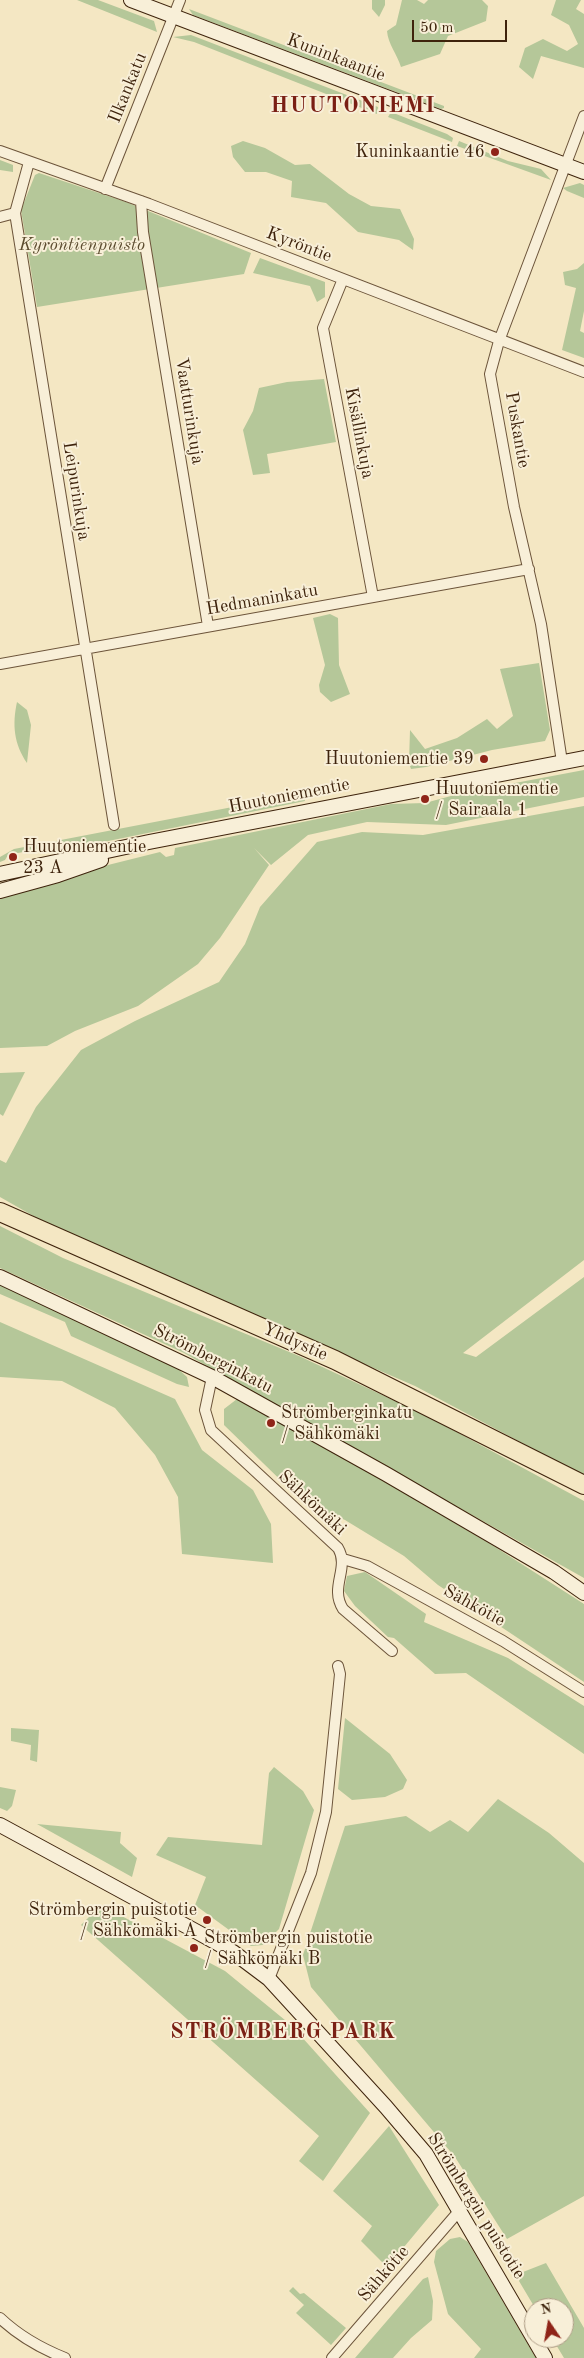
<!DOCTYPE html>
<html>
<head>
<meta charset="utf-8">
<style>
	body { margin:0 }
	#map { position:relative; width:584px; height:2358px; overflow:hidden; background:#f4e7c3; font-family:"Old Standard TT",serif }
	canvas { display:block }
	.north { position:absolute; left:524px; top:2298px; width:50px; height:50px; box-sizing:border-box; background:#f8efd8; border:1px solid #ae9d86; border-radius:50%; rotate:348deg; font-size:14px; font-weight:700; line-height:20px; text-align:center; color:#3e230c }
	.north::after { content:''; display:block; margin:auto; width:18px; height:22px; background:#8f2418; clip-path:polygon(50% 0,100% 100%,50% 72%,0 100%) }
	.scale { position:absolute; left:412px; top:20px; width:95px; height:22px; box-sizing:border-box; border:2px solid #3e230c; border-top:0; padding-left:6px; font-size:15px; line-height:18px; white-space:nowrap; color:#3e230c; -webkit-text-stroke:4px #f8efd8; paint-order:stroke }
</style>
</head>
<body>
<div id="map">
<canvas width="584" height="2358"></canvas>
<div class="north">N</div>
<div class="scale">50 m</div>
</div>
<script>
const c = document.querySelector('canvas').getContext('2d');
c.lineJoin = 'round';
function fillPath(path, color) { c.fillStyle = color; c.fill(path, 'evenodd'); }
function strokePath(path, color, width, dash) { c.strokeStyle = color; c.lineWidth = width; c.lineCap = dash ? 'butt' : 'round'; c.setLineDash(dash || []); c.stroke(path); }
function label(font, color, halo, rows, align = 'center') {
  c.font = font + ' "Old Standard TT",serif'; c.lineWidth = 4; c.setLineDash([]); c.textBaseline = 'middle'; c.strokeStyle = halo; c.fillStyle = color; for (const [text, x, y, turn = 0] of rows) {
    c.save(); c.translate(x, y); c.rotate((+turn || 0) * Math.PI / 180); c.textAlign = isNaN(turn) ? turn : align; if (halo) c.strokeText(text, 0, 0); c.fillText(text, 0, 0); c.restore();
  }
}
fillPath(new Path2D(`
	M 77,0 L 98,0 L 154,21 L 157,32 Z
	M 372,0 L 385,0 L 385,5 L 379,17 L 372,9 Z
	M 402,0 L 417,0 L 424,4 L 428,0 L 482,0 L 488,6 L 486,21 L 448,36 L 440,54 L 401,67 C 397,54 388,44 387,31 L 396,25 Z
	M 556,0 L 581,0 L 576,9 L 584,14 L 584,68 L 541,56 L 533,79 L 519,67 L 525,48 L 543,39 L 567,51 L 578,44 L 569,25 L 551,15 Z
	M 189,9 L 444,106 L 444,108 L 441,109 L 193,15 Z
	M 191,35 L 378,107 L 377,114 L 194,42 L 173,37 Z
	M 391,112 L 447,134 L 453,138 L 452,142 L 388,117 Z
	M 243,141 L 265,148 L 295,165 L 310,164 L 349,194 L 371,206 L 400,209 L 414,239 L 413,250 L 399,240 L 358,232 L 326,203 L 291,197 L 292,181 L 266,172 L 245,172 L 233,157 L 231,146 Z
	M 459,141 L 508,161 L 541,169 L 551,180 L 457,146 Z
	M 0,160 L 13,165 L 13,172 L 0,170 Z
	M 39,173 L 126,202 L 251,253 L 244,274 L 37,307 L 21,210 L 35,175 Z
	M 580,183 L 584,185 L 584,198 L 567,191 L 563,188 Z
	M 260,258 L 325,282 L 325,297 L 317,302 L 310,286 L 253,273 Z
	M 584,263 L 584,311 L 580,331 L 584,333 L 584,358 L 562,350 L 576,288 L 565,285 L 563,272 L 577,269 Z
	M 324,379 L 336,442 L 267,454 L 270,473 L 253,475 L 243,430 L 253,411 L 259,388 L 287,382 Z
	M 330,614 L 338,618 L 339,665 L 350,694 L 331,702 L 320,692 L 319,685 L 325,665 L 313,618 Z
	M 539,663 L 550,730 L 545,741 L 492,750 L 426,767 L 411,769 L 409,763 L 410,730 L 425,749 L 457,738 L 487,719 L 497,729 L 513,716 L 500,669 Z
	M 17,702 L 27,710 L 31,725 L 27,763 C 14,744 12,725 17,702 Z
	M 584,770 L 584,797 L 446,825 L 367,822 L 308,835 L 271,865 L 254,848 L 269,865 L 220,938 L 198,964 L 138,1006 L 75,1031 L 47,1046 L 0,1048 L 0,899 L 108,865 L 160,852 L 166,857 L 174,855 L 175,848 L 391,804 L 425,803 L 462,793 Z
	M 304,797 L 305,801 L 64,850 L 43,848 L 8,855 L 5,860 L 0,862 L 0,857 L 14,849 L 269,800 Z
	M 584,806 L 584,1260 L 463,1353 L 476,1357 L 584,1277 L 584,1476 L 415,1386 L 67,1235 L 0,1197 L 0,1160 L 6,1163 L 36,1107 L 81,1050 L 135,1021 L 219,982 L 245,944 L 260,907 L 317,842 L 362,832 L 423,835 Z
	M 25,1072 L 3,1116 L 0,1114 L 0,1073 Z
	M 0,1226 L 63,1258 L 299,1356 L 427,1416 L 584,1501 L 584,1578 L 184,1353 L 0,1268 Z
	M 0,1285 L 176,1367 L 187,1377 L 189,1387 L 177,1384 L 71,1336 L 65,1322 L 0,1294 Z
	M 0,1322 L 175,1399 L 202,1450 L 253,1490 L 271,1524 L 273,1563 L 182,1554 L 178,1497 L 155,1455 L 115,1408 L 62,1381 L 0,1377 Z
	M 237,1399 L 317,1442 L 492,1545 L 584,1604 L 584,1682 L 438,1585 L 404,1556 L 345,1520 L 302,1501 L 224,1425 L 224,1409 Z
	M 365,1572 L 426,1614 L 424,1622 L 508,1658 L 584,1706 L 584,1754 L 466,1673 L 435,1674 L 394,1638 L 388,1637 L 355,1606 L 344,1591 L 347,1576 Z
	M 345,1718 L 390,1754 L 407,1780 L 403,1789 L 385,1797 L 352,1800 L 338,1789 Z
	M 11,1728 L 39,1730 L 37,1762 L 30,1760 L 31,1745 L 11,1741 Z
	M 274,1767 L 303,1791 L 314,1810 L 279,1929 L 263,1945 L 251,1946 L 195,1905 L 206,1877 L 156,1855 L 168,1837 L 262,1845 L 269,1773 Z
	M 0,1787 L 16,1790 L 12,1806 L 7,1811 L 0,1808 Z
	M 498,1799 L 549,1833 L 584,1863 L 584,2196 L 507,2239 L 455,2157 L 311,1987 L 303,1955 L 345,1826 L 406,1816 L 430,1832 L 450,1820 L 468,1832 Z
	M 37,1824 L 121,1832 L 120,1843 L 137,1858 L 132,1877 Z
	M 101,1905 L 225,1971 L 291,2025 L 370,2113 L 323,2181 L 299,2161 L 319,2136 L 81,1925 Z
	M 389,2126 L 439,2205 L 394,2259 L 385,2265 L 361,2241 L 372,2226 L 333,2191 Z
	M 460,2237 L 468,2242 L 536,2358 L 474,2358 L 481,2349 L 448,2314 L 434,2262 L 436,2251 L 450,2239 Z
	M 546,2263 L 584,2328 L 584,2358 L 564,2358 L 552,2338 L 564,2338 L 564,2308 L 535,2308 L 519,2281 L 523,2272 Z
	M 428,2277 L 433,2301 L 432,2320 L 411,2338 L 393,2358 L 355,2358 L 423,2279 Z
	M 293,2287 L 300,2294 L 304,2293 L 346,2328 L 331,2345 L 296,2313 L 304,2305 L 289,2291 Z`), '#b5c799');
const street = new Path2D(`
	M 0,151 L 149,204 L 584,372
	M 29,162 L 15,213 L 114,825
	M 105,189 L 180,0
	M 141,201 L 143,232 L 208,626
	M 0,217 L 15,213
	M 343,279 L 323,328 L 373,597
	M 0,664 L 529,569
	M 562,762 L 541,624 L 514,507 L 490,374 L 499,341 L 584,116
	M 212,1377 L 205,1410 L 211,1430 L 338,1548 C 350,1568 329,1587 343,1609 L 392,1651
	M 343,1559 L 367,1566 L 503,1641 L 584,1692
	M 269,1979 L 311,1873 L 326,1812 L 340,1674 L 338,1666
	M 0,2318 C 19,2336 40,2348 65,2358
	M 332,2358 L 460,2210`);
const secondary = new Path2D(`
	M 131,0 L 584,172
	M 0,874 L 149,842 L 584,758
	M 0,891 L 58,875 L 101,860
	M 0,1277 L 212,1377 L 386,1474 L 554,1572 L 584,1593
	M 0,1825 L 199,1933 L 233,1952 L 269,1979 L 386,2107 L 426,2154 L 545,2358`);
const highway = new Path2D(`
	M 0,1212 L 335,1360 L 584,1485`);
strokePath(street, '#6c543a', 12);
strokePath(secondary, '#3e230c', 16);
strokePath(highway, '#3e230c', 20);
strokePath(street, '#f8efd8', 10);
strokePath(secondary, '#f8efd8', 14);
strokePath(highway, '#f4e7c3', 18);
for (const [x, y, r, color] of [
	[495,152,5,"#8f2418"],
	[484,759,5,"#8f2418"],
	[425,799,5,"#8f2418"],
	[13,857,5,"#8f2418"],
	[271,1423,5,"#8f2418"],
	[207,1920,5,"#8f2418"],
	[194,1948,5,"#8f2418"]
]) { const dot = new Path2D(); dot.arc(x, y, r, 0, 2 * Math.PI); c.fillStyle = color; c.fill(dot); strokePath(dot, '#f8efd8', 2); }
label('18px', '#3e230c', '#f8efd8', [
	["Kuninkaantie",336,58,21],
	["Ilkankatu",128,88,-68],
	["Kyröntie",299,245,21],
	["Vaatturinkuja",189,411,81],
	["Puskantie",517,430,80],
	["Kisällinkuja",359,433,79],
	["Leipurinkuja",76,491,81],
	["Hedmaninkatu",262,600,-10],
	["Huutoniementie",289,796,-11],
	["Yhdystie",295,1342,24],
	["Strömberginkatu",213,1359,27],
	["Sähkömäki",312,1503,43],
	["Sähkötie",474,1606,29],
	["Strömbergin puistotie",476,2206,58],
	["Sähkötie",384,2274,-49]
]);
label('18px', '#3e230c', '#f8efd8', [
	["Kuninkaantie 46",485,152,"right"],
	["Huutoniementie 39",474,759,"right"],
	["Huutoniementie",435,789],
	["/ Sairaala 1",435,810],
	["Huutoniementie",23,847],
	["23 A",23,868],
	["Strömberginkatu",281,1413],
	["/ Sähkömäki",281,1434],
	["Strömbergin puistotie",197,1910,"right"],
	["/ Sähkömäki A",197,1931,"right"],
	["Strömbergin puistotie",204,1938],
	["/ Sähkömäki B",204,1959]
], 'left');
label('italic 18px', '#5c4c2f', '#f8efd8', [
	["Kyröntienpuisto",82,245]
]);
c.letterSpacing = '1px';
label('bold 22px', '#7a1f14', '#f8efd8', [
	["HUUTONIEMI",353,106],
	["STRÖMBERG PARK",283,2032]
]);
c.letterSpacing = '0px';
</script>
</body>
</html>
